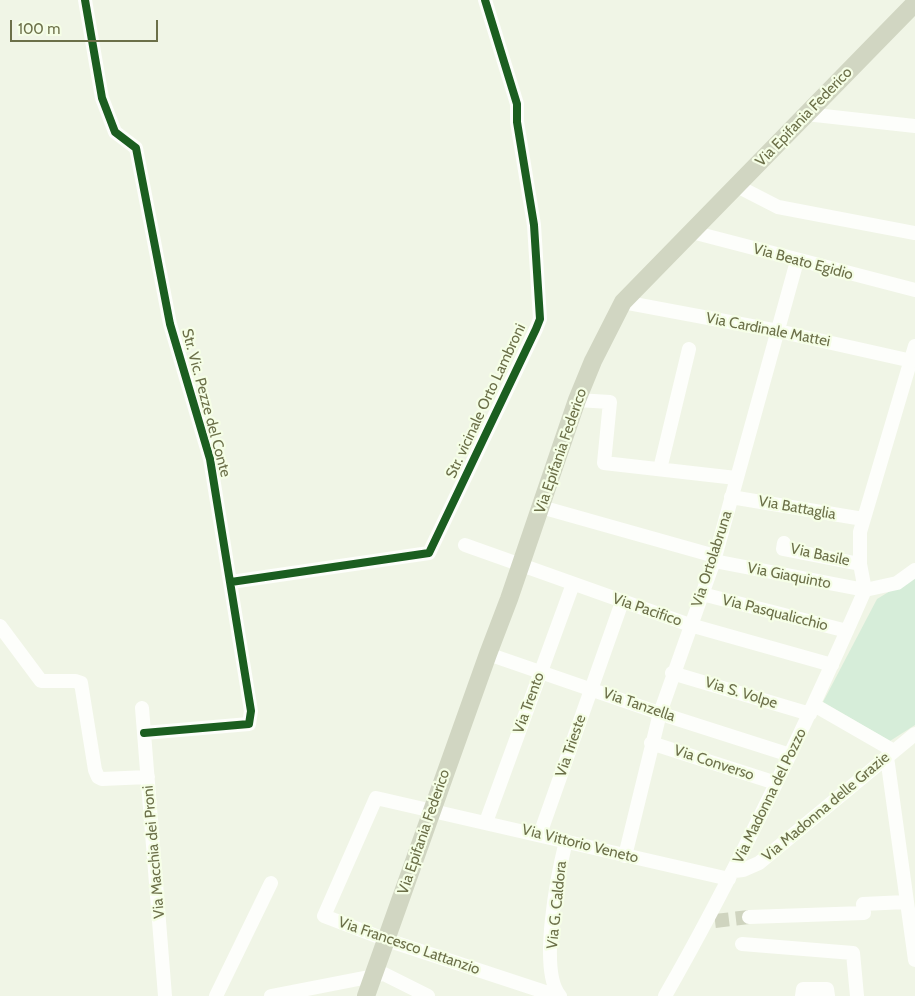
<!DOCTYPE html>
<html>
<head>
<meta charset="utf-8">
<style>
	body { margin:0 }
	#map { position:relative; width:915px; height:996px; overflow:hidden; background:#f0f5e6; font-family:Cabin,sans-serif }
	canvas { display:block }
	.scale { position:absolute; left:10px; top:20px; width:148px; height:22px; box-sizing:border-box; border:2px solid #6c7049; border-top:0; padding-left:6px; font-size:15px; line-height:18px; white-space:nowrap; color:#6c7049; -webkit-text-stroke:4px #f5fee6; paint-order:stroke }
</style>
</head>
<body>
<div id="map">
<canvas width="915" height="996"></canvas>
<div class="scale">100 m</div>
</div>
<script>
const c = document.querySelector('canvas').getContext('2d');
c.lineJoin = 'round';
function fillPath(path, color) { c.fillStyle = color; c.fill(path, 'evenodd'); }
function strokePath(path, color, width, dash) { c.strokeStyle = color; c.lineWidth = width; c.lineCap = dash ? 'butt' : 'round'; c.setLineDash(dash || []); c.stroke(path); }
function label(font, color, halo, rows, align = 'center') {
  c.font = font + ' Cabin,sans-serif'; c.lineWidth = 4.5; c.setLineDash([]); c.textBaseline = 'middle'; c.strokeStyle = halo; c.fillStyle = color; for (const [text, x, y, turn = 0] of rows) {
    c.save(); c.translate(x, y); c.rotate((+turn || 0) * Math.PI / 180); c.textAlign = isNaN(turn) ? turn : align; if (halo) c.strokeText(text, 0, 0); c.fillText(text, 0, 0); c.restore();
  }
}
fillPath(new Path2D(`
	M 915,576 L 915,725 L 890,741 L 823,702 L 877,599 Z`), '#d6edd9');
strokePath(new Path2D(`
	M 715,921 L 749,917`), '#cfd4bf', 14, [14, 7]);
strokePath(new Path2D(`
	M 85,0 L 102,98 L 115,132 L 136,148 L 170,324 L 210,459 L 251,711 L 249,724 L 144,733
	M 806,114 L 915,126
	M 737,186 L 778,207 L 915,233
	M 692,232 L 915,290
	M 623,302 L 778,331 L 912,361
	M 577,400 L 610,402 L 604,463 L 736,478
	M 660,469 L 689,349
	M 731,497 L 863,519
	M 541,507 L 715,556
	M 784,543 L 783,549 L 860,564
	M 465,545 L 690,625 L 832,665
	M 714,561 L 865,590 L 897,583 L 915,570
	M 231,582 L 429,553 L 536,329 L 540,319 L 534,225 L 517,122 L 517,104 L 485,0
	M 865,590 L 860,564 L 860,532 L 915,346
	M 702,594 L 847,631
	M 0,626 L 41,681 L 75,681 L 81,683 L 95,770 L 98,777 L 102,779 L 148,777
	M 488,654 L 668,716 L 790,755
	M 672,673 L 810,714
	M 814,705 L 894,751
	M 142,708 L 165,996
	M 651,743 L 776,783
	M 887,757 L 915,960
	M 486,822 L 573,584
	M 540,834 L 622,602
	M 625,856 L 660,713 L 714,561 L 797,261
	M 734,871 L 743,870 L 759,863 L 915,734
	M 749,917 L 864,913 L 863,904 L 906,902
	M 742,944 L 853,953 L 857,996
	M 216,996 L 271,883
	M 271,996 L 384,974 L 428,996
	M 557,996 L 387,940 L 324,916 L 376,798 L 729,879
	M 560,996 C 538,971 558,873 566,841
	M 665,996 C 740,865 804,729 865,590
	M 802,996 L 803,989 L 827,989 L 828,996`), '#fdfefb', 14);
strokePath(new Path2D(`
	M 366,996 L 488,654 L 509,599 L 577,400 L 593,361 L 623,302 L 915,3`), '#d1d6c2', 18);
strokePath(new Path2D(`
	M 85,0 L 102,98 L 115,132 L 136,148 L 170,324 L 210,459 L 251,711 L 249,724 L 144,733
	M 231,582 L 429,553 L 536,329 L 540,319 L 534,225 L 517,122 L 517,104 L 485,0`), '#1b5e20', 8);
label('15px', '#6c7049', '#f5fee6', [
	["Via Epifania Federico",804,117,-46],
	["Via Beato Egidio",803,262,15],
	["Via Cardinale Mattei",768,330,11],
	["Str. vicinale Orto Lambroni",486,401,-65],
	["Str. Vic. Pezze del Conte",206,403,75],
	["Via Epifania Federico",561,451,-71],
	["Via Battaglia",797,508,10],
	["Via Basile",820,555,12],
	["Via Ortolabruna",712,559,-72],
	["Via Giaquinto",789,576,11],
	["Via Pacifico",647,610,19],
	["Via Pasqualicchio",775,613,14],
	["Via S. Volpe",741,693,17],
	["Via Trento",529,703,-70],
	["Via Tanzella",639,705,19],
	["Via Trieste",571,746,-71],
	["Via Converso",714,763,18],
	["Via Madonna del Pozzo",770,796,-64],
	["Via Madonna delle Grazie",826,807,-40],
	["Via Epifania Federico",424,832,-71],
	["Via Vittorio Veneto",580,844,14],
	["Via Macchia dei Proni",154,852,-95],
	["Via G. Caldora",557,905,-84],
	["Via Francesco Lattanzio",409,946,19]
]);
</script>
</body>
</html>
